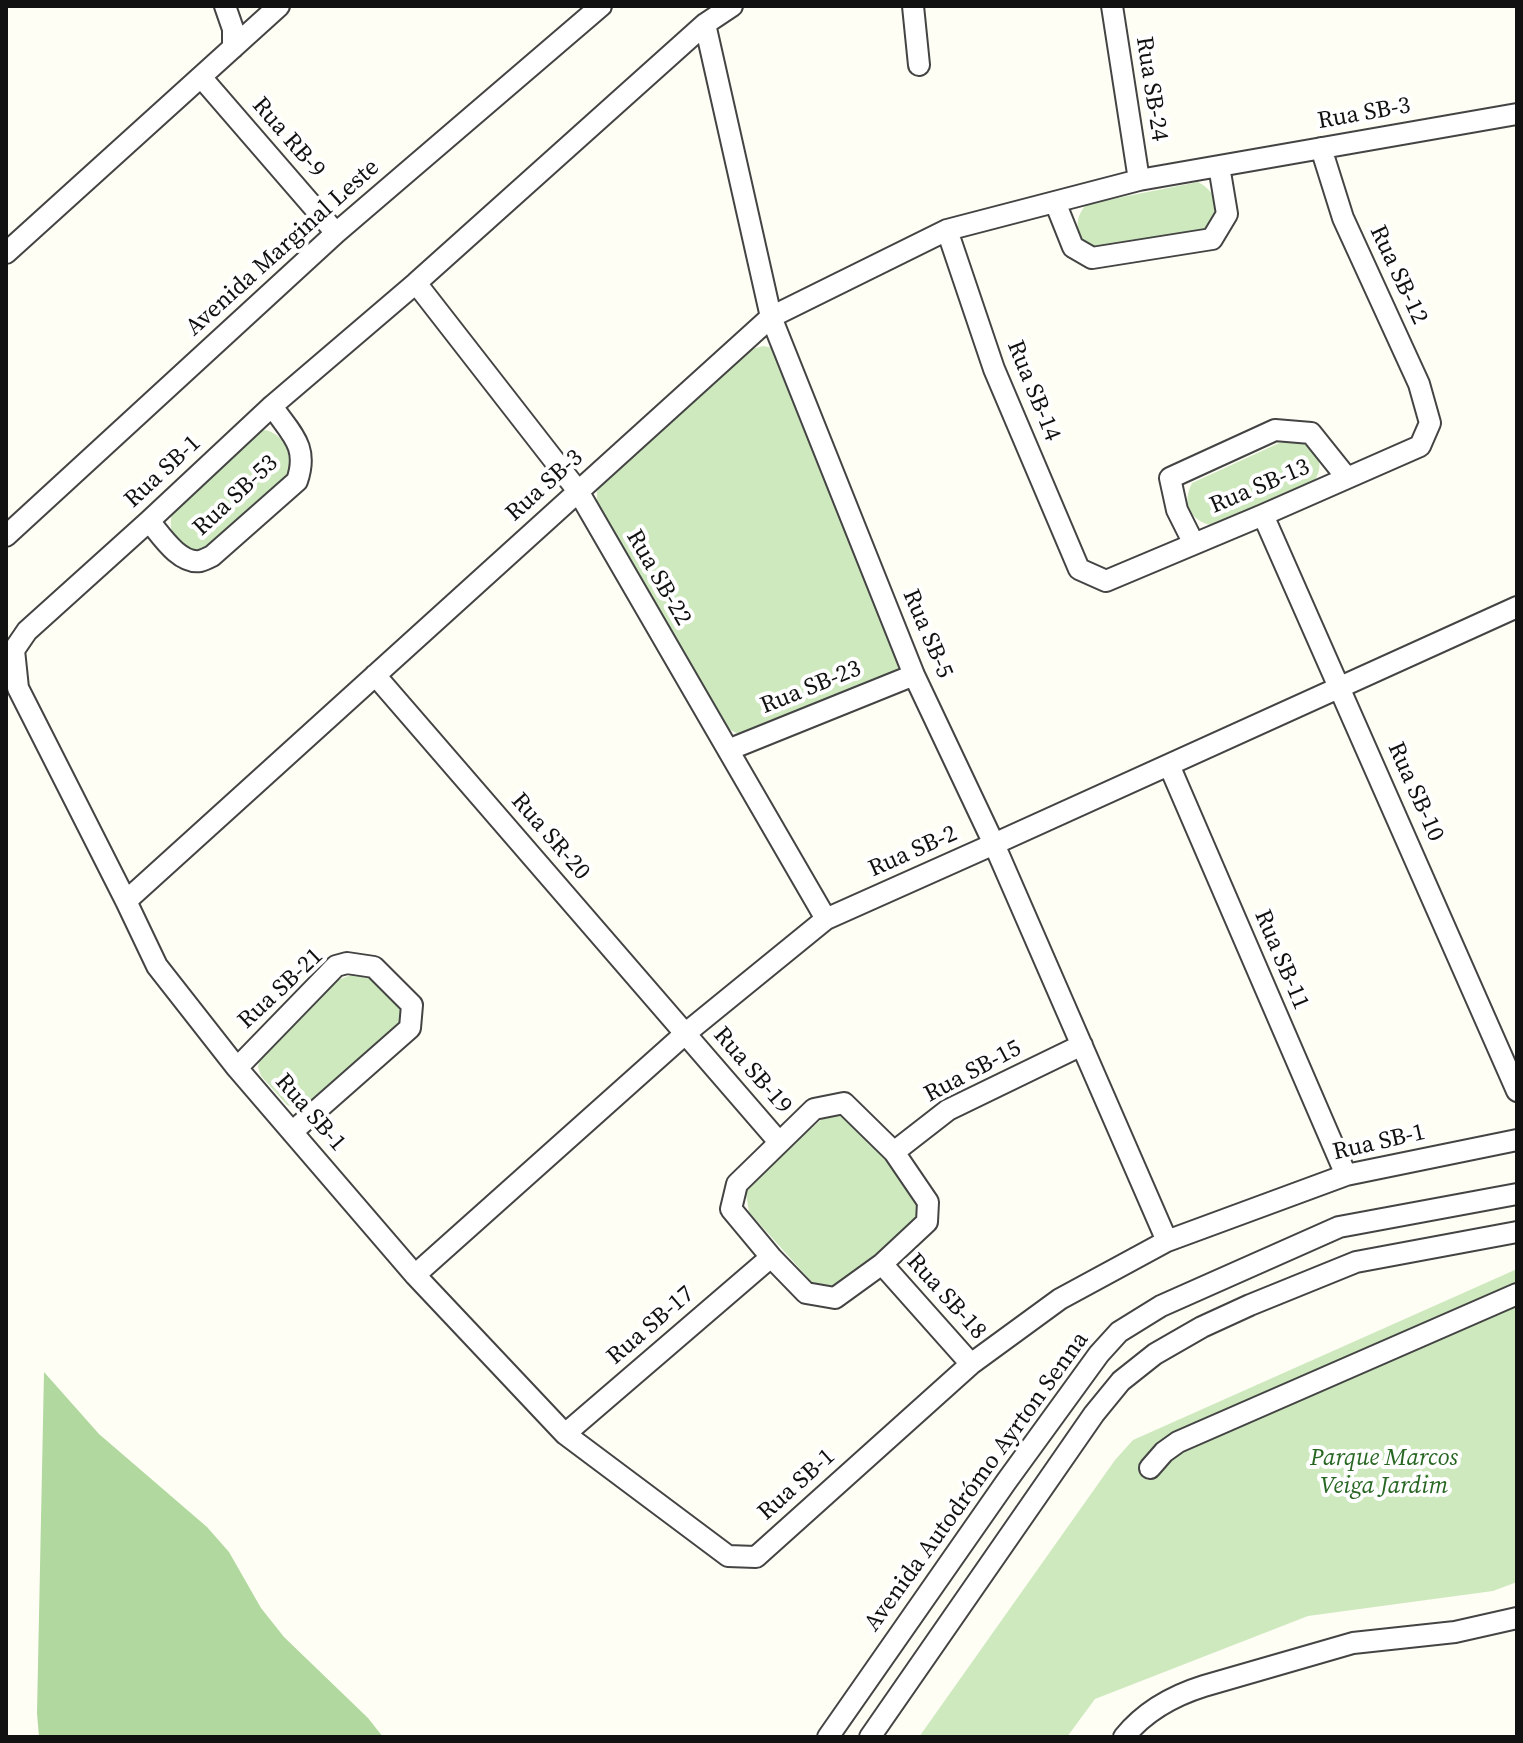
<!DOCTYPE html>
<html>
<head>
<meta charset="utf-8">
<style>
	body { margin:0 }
	#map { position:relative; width:1523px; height:1743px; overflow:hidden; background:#fefef5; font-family:"Source Serif 4",serif }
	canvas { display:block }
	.frame { position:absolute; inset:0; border:8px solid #111; pointer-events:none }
</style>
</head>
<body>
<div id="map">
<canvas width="1523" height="1743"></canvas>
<div class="frame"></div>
</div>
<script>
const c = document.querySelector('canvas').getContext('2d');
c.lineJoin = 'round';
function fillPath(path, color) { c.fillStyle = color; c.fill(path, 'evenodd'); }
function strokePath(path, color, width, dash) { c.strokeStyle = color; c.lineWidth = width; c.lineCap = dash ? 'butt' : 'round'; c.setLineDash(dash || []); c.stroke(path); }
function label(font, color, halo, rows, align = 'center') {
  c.font = font + ' "Source Serif 4",serif'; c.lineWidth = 8; c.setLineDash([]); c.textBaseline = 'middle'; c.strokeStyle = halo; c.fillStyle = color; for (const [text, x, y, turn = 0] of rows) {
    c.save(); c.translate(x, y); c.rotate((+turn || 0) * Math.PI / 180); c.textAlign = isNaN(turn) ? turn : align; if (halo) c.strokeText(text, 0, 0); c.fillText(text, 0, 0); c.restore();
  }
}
fillPath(new Path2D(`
	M 1198,182 C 1212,189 1224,206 1214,221 C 1212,225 1208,228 1205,231 L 1092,248 C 1076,237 1072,219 1087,204 Z
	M 763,346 L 773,348 L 900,665 L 894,672 L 748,733 L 736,733 L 729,729 L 597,503 L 597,492 L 600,484 L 752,349 Z
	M 262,430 C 276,430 286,443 291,456 C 293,462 291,470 291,477 L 207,554 L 184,553 C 172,534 167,529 174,506 L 257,432 Z
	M 1288,439 L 1309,442 C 1318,456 1324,465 1315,480 L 1215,526 C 1191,522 1181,505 1192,483 Z
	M 356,973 L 373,976 L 402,1007 L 400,1022 L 304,1108 L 295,1108 L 287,1105 L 261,1076 L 258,1067 L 260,1057 L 338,980 Z
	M 838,1114 L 852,1120 L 917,1196 L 918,1210 L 914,1222 L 845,1283 L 830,1288 L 815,1286 L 749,1212 L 746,1194 L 750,1182 L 823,1118 Z
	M 1517,1269 L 1517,1582 L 1493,1591 L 1308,1616 L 1095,1699 L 1067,1737 L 919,1737 L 1115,1460 L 1133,1440 Z`), '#cfe9bf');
fillPath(new Path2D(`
	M 44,1372 L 99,1434 L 207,1527 L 229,1552 L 261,1608 L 284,1637 L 368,1718 L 383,1737 L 39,1737 L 37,1713 Z`), '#b1d99f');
const minor = new Path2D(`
	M 225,6 L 233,29 L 233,48
	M 732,6 L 705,24 L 416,283 L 272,406 L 149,521 L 27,631 L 14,650 L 18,688 L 126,901 L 157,966 L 237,1068 L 415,1275 L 565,1434 L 728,1556 L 756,1557 L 971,1364 L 1060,1299 L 1167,1241 L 1346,1175 L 1517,1140
	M 913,6 L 919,65
	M 1112,6 L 1139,180
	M 705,24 L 771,317 L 914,675 L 994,844 L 1167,1241
	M 201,77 L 336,233
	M 1055,202 L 1073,247 L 1092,258 L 1212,239 L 1227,214 L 1219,166
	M 947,230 L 994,369 L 1079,569 L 1106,581 L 1263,515 L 1420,446 L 1430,423 L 1419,384 L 1343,218 L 1321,148
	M 6,253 L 279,6
	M 416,283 L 578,491 L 826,919
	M 1263,515 L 1517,1091
	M 149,521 C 161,535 179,564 200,561 C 204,560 208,558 212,556 L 297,481 C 309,446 291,434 272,406
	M 6,536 L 336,233 L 601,6
	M 1194,544 L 1177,510 L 1170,478 L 1275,430 L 1311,433 L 1347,478
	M 375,675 L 779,1142
	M 728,750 L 914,675
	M 1169,765 L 1346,1175
	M 126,901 L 771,317 L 947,230 L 1139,180 L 1517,114
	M 237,1068 L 336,966 L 347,963 L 374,967 L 412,1005 L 410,1028 L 292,1132
	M 844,1103 L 894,1152 L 928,1202 L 927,1222 L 882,1264 L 835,1298 L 806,1293 L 771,1257 L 731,1209 L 737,1184 L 814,1109 Z
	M 894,1152 L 948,1110 L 1082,1045
	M 882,1264 L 971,1364
	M 415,1275 L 686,1033 L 826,919 L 994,844 L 1517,607
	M 565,1434 L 771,1257
	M 1150,1468 L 1164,1452 L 1178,1442 L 1517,1294
	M 828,1737 L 1006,1482 L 1099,1354 L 1119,1332 L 1161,1306 L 1339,1227 L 1517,1194
	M 870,1737 L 1094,1414 L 1121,1381 L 1155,1354 L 1202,1327 L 1250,1305 L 1356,1262 L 1517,1232
	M 1124,1737 C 1145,1711 1172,1696 1204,1686 L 1353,1643 L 1455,1632 L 1517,1618`);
strokePath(minor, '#444', 24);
strokePath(minor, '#fff', 20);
label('24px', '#111', '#fff', [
	["Rua SB-24",1151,89,81],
	["Rua SB-3",1364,114,-10],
	["Rua RB-9",288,138,49],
	["Avenida Marginal Leste",283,248,-42],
	["Rua SB-12",1398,275,65],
	["Rua SB-14",1033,391,68],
	["Rua SB-1",163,472,-43],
	["Rua SB-3",545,486,-42],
	["Rua SB-13",1260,487,-23],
	["Rua SB-53",236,496,-43],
	["Rua SB-22",658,578,60],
	["Rua SB-5",927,634,67],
	["Rua SB-23",811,688,-22],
	["Rua SB-10",1415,792,66],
	["Rua SR-20",550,837,49],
	["Rua SB-2",913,852,-24],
	["Rua SB-11",1281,960,67],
	["Rua SB-21",281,989,-43],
	["Rua SB-19",752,1071,49],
	["Rua SB-15",973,1072,-28],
	["Rua SB-1",310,1113,49],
	["Rua SB-1",1379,1143,-13],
	["Rua SB-18",946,1297,48],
	["Rua SB-17",651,1326,-41],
	["Avenida Autodrómo Ayrton Senna",977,1482,-54],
	["Rua SB-1",797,1485,-42]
]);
label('italic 24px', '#286723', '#fff', [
	["Parque Marcos",1384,1459],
	["Veiga Jardim",1384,1487]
]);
</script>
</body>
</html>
